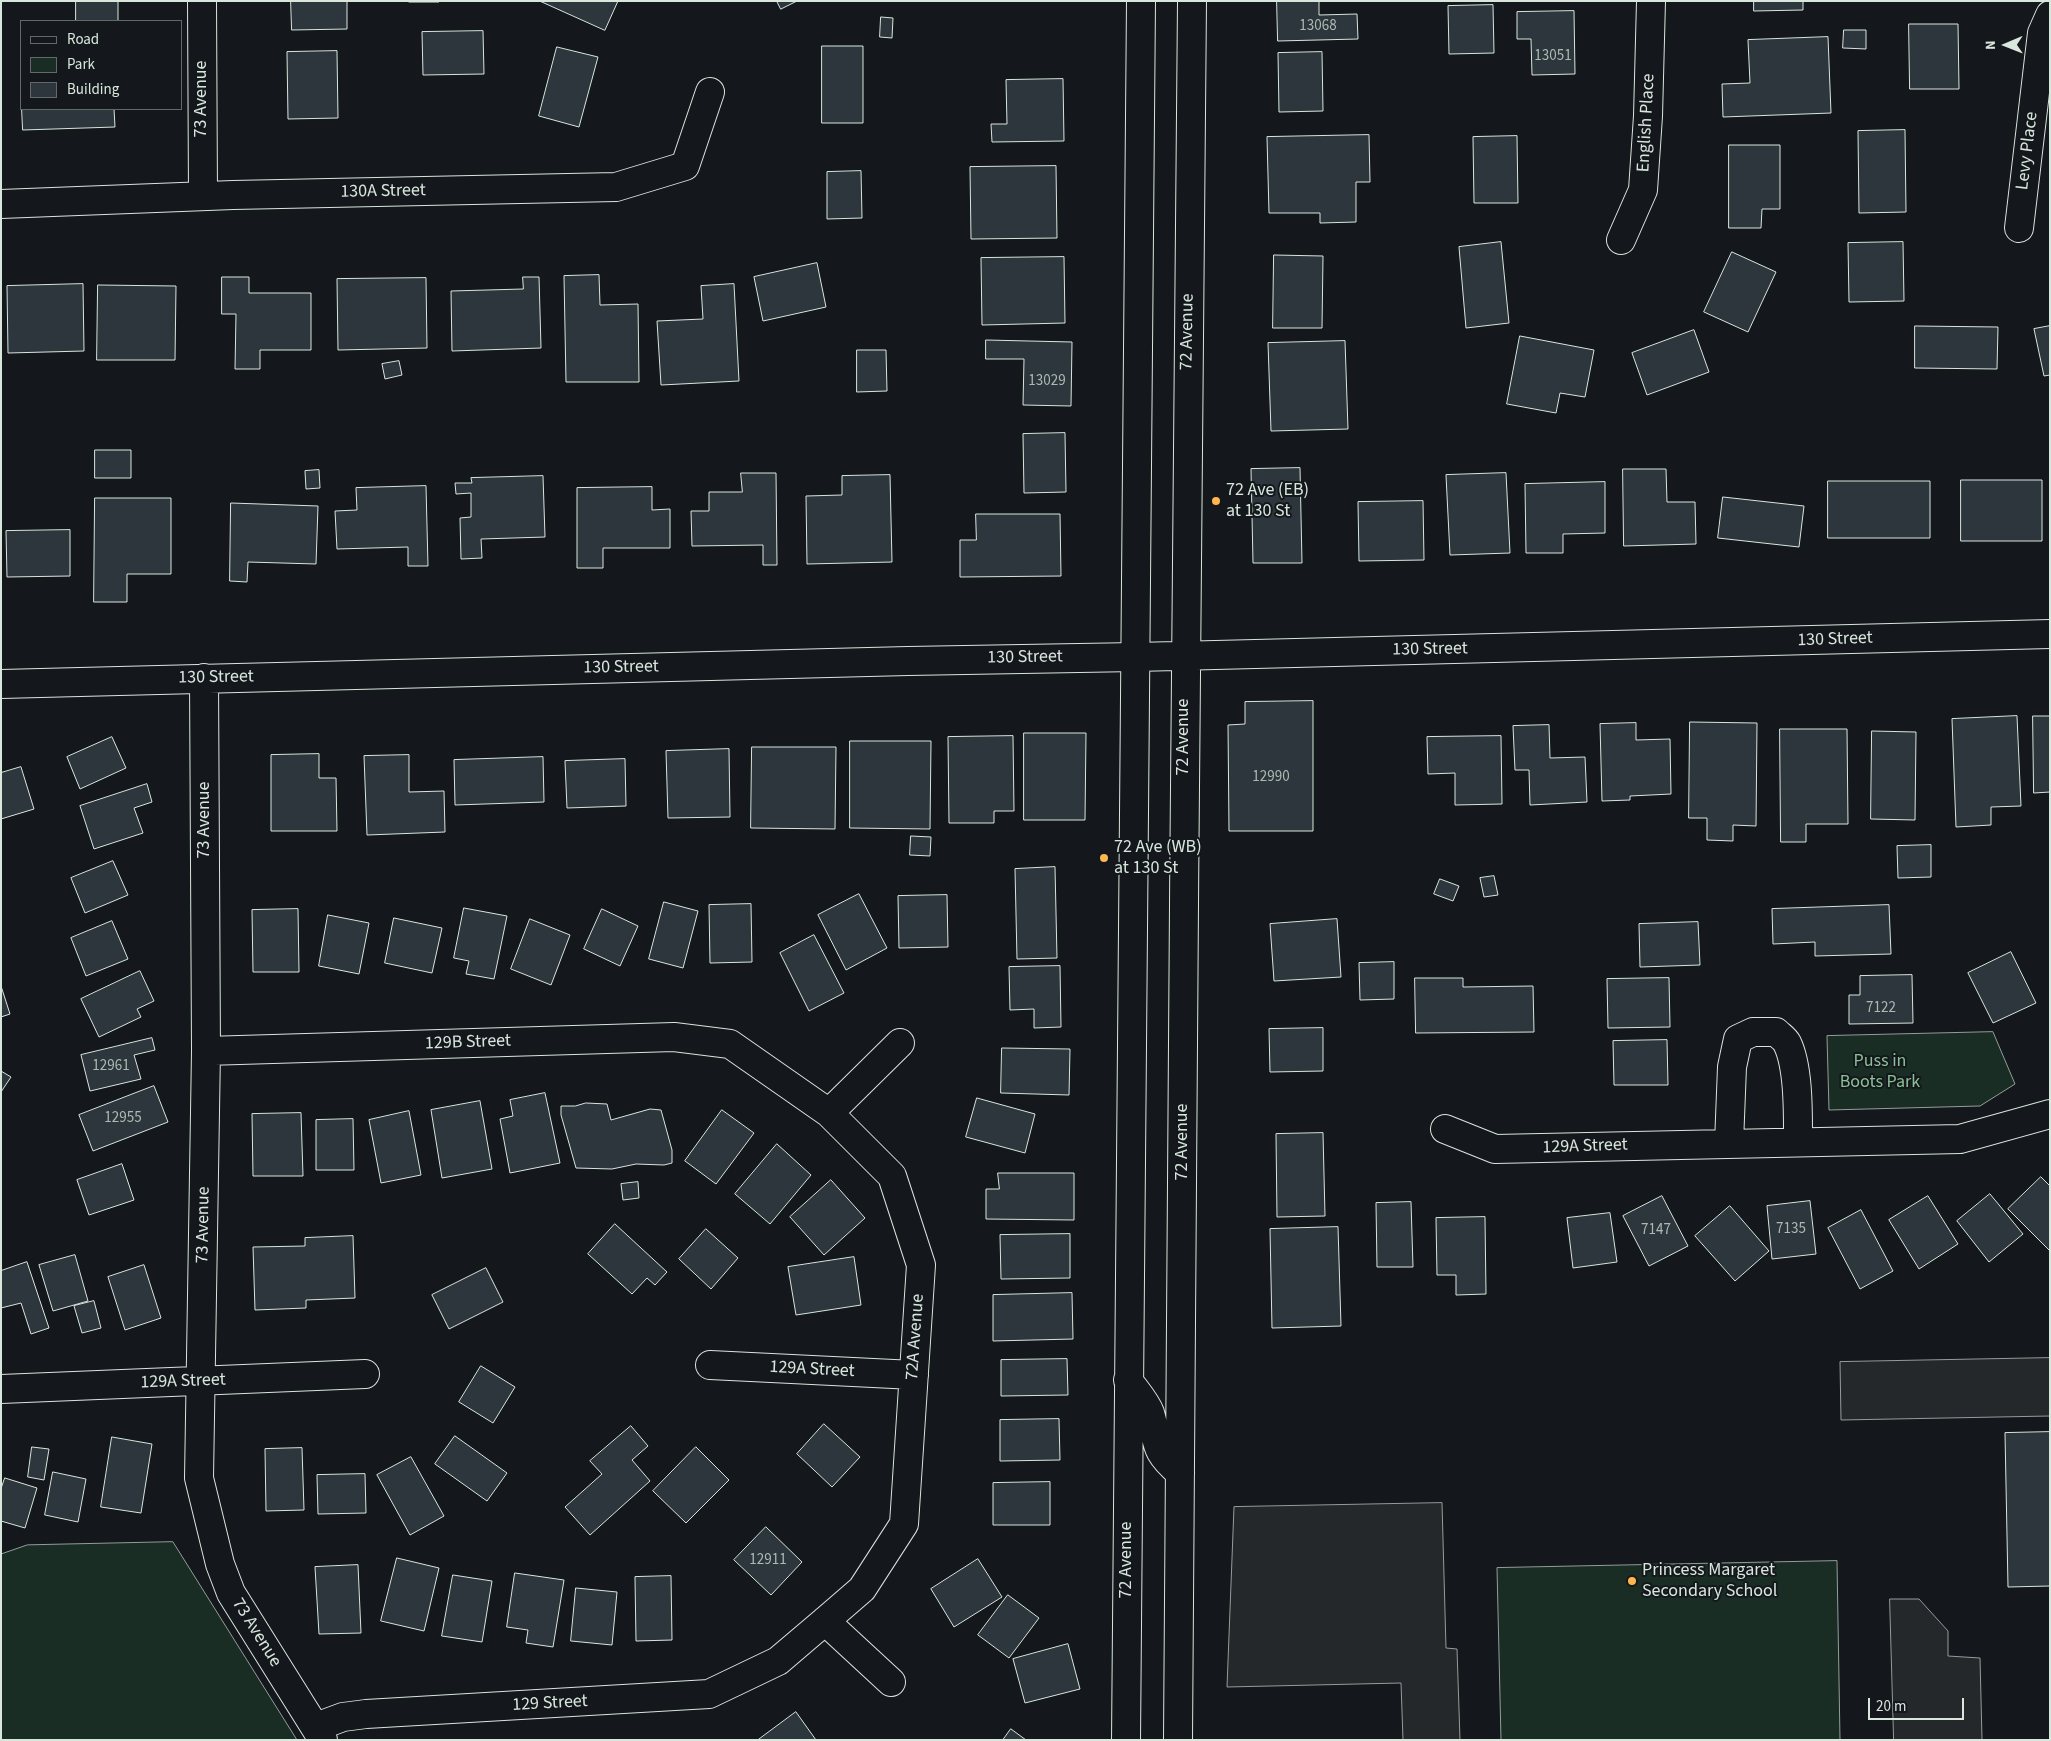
<!DOCTYPE html>
<html>
<head>
<meta charset="utf-8">
<style>
	body { margin:0 }
	#map { position:relative; width:2051px; height:1741px; overflow:hidden; background:#14181c; font-family:"Source Sans 3",sans-serif }
	canvas { display:block }
	.frame { position:absolute; inset:0; border:2px solid #d8e6dc; pointer-events:none }
	.legend { position:absolute; left:20px; top:20px; width:162px; height:90px; box-sizing:border-box; background:#14181c; border:1px solid #626a69; margin:0; padding:6px 9px; list-style:none; font-size:15px; color:#d8e6dc }
	.legend li { display:flex; align-items:center; gap:10px; height:25px }
	.legend b { width:25px; border:1px solid #626a69 }
	.north { position:absolute; left:1981px; top:20px; width:50px; height:50px; -webkit-text-stroke:4px #14181c; paint-order:stroke; rotate:269deg; font-size:14px; font-weight:700; line-height:20px; text-align:center; color:#d8e6dc }
	.north::after { content:''; display:block; margin:auto; width:18px; height:22px; background:#d8e6dc; clip-path:polygon(50% 0,100% 100%,50% 72%,0 100%) }
	.scale { position:absolute; left:1868px; top:1698px; width:96px; height:22px; box-sizing:border-box; border:2px solid #d8e6dc; border-top:0; padding-left:6px; font-size:15px; line-height:18px; white-space:nowrap; color:#d8e6dc; -webkit-text-stroke:4px #14181c; paint-order:stroke }
</style>
</head>
<body>
<div id="map">
<canvas width="2051" height="1741"></canvas>
<div class="frame"></div>
<ul class="legend">
<li><b style="height:6px;background:#14181c"></b>Road</li>
<li><b style="height:14px;background:#1a2d24"></b>Park</li>
<li><b style="height:14px;background:#2c363c"></b>Building</li>
</ul>
<div class="north">N</div>
<div class="scale">20 m</div>
</div>
<script>
const c = document.querySelector('canvas').getContext('2d');
c.lineJoin = 'round';
function fillPath(path, color) { c.fillStyle = color; c.fill(path, 'evenodd'); }
function strokePath(path, color, width, dash) { c.strokeStyle = color; c.lineWidth = width; c.lineCap = dash ? 'butt' : 'round'; c.setLineDash(dash || []); c.stroke(path); }
function label(font, color, halo, rows, align = 'center') {
  c.font = font + ' "Source Sans 3",sans-serif'; c.lineWidth = 4; c.setLineDash([]); c.textBaseline = 'middle'; c.strokeStyle = halo; c.fillStyle = color; for (const [text, x, y, turn = 0] of rows) {
    c.save(); c.translate(x, y); c.rotate((+turn || 0) * Math.PI / 180); c.textAlign = isNaN(turn) ? turn : align; if (halo) c.strokeText(text, 0, 0); c.fillText(text, 0, 0); c.restore();
  }
}
const green = new Path2D(`
	M 1993,1032 L 2015,1084 L 1980,1106 L 1829,1110 L 1827,1036 Z
	M 173,1542 L 297,1740 L 1,1740 L 1,1554 L 27,1545 Z
	M 1837,1561 L 1840,1740 L 1501,1740 L 1497,1568 Z`);
fillPath(green, '#1a2d24');
strokePath(green, '#939e99', 1);
const parking = new Path2D(`
	M 2050,1358 L 2050,1416 L 1841,1420 L 1840,1362 Z
	M 1442,1503 L 1446,1648 L 1457,1649 L 1460,1740 L 1403,1740 L 1401,1683 L 1227,1687 L 1234,1507 Z
	M 1890,1599 L 1919,1599 L 1948,1631 L 1948,1656 L 1980,1658 L 1982,1740 L 1894,1740 Z`);
fillPath(parking, '#24282b');
strokePath(parking, '#939e99', 1);
const building = new Path2D(`
	M 76,1 L 118,1 L 118,21 L 76,21 Z
	M 291,1 L 347,1 L 347,29 L 292,30 Z
	M 409,1 L 439,1 L 439,2 L 409,2 Z
	M 540,1 L 618,1 L 605,30 Z
	M 777,1 L 797,1 L 781,9 Z
	M 1277,1 L 1319,1 L 1319,15 L 1357,14 L 1358,39 L 1278,41 Z
	M 1754,1 L 1803,1 L 1803,10 L 1754,11 Z
	M 1493,5 L 1494,53 L 1449,54 L 1448,6 Z
	M 1574,11 L 1575,74 L 1532,75 L 1531,39 L 1517,39 L 1517,12 Z
	M 881,17 L 893,18 L 892,38 L 880,37 Z
	M 1909,24 L 1958,24 L 1959,89 L 1910,89 Z
	M 1844,30 L 1866,30 L 1866,49 L 1843,48 Z
	M 483,31 L 484,74 L 423,75 L 422,32 Z
	M 1828,37 L 1831,113 L 1723,117 L 1722,84 L 1750,83 L 1748,40 Z
	M 822,46 L 863,46 L 863,123 L 822,123 Z
	M 557,47 L 598,57 L 579,127 L 539,116 Z
	M 337,51 L 338,118 L 288,119 L 287,52 Z
	M 1322,52 L 1323,111 L 1279,112 L 1278,53 Z
	M 1063,79 L 1064,141 L 992,142 L 991,124 L 1007,124 L 1006,80 Z
	M 22,109 L 114,109 L 115,127 L 23,130 Z
	M 1905,130 L 1906,212 L 1859,213 L 1858,131 Z
	M 1369,135 L 1370,182 L 1356,182 L 1356,222 L 1320,223 L 1320,213 L 1269,213 L 1267,137 Z
	M 1517,136 L 1518,203 L 1474,203 L 1473,137 Z
	M 1729,145 L 1780,145 L 1780,209 L 1762,209 L 1761,228 L 1729,228 Z
	M 1056,166 L 1057,238 L 971,239 L 970,167 Z
	M 861,171 L 862,218 L 827,219 L 827,172 Z
	M 1501,242 L 1509,323 L 1466,328 L 1459,247 Z
	M 1903,242 L 1904,301 L 1849,302 L 1848,243 Z
	M 1732,252 L 1776,272 L 1748,332 L 1704,312 Z
	M 1274,255 L 1323,256 L 1322,328 L 1273,328 Z
	M 1064,257 L 1065,323 L 982,325 L 981,258 Z
	M 817,263 L 826,307 L 763,321 L 754,277 Z
	M 599,275 L 600,305 L 638,304 L 639,382 L 566,382 L 564,276 Z
	M 222,277 L 249,277 L 249,293 L 311,293 L 311,350 L 260,350 L 260,369 L 235,369 L 236,314 L 222,314 Z
	M 523,277 L 539,277 L 541,348 L 452,351 L 451,291 L 523,289 Z
	M 426,278 L 427,348 L 338,350 L 337,279 Z
	M 83,284 L 84,351 L 8,353 L 7,286 Z
	M 734,284 L 739,381 L 661,385 L 657,321 L 703,319 L 701,286 Z
	M 98,285 L 176,286 L 175,360 L 97,360 Z
	M 1915,326 L 1998,327 L 1997,369 L 1915,368 Z
	M 2050,326 L 2050,375 L 2044,376 L 2034,329 Z
	M 1694,330 L 1709,372 L 1647,395 L 1632,353 Z
	M 1520,336 L 1594,350 L 1585,397 L 1560,393 L 1556,413 L 1507,404 Z
	M 986,340 L 1072,342 L 1071,406 L 1023,405 L 1024,359 L 986,359 Z
	M 1345,341 L 1348,429 L 1271,431 L 1268,343 Z
	M 857,350 L 886,350 L 887,391 L 857,392 Z
	M 399,361 L 402,375 L 385,379 L 382,364 Z
	M 1065,433 L 1066,492 L 1024,493 L 1023,434 Z
	M 95,450 L 131,450 L 131,478 L 95,478 Z
	M 1300,468 L 1302,563 L 1253,563 L 1251,469 Z
	M 1623,469 L 1666,469 L 1667,502 L 1695,502 L 1696,544 L 1624,546 Z
	M 319,470 L 320,488 L 306,489 L 305,471 Z
	M 741,473 L 776,473 L 777,565 L 763,565 L 763,545 L 692,546 L 691,511 L 709,511 L 709,492 L 742,492 Z
	M 1506,473 L 1510,553 L 1450,555 L 1446,475 Z
	M 890,475 L 892,562 L 807,564 L 806,496 L 842,495 L 842,476 Z
	M 543,476 L 545,537 L 481,539 L 482,558 L 461,559 L 460,518 L 471,517 L 471,493 L 456,494 L 455,483 L 472,483 L 471,478 Z
	M 1961,480 L 2042,480 L 2042,541 L 1961,541 Z
	M 1828,481 L 1930,481 L 1930,538 L 1828,538 Z
	M 1605,482 L 1605,533 L 1563,534 L 1563,553 L 1526,553 L 1525,484 Z
	M 426,486 L 428,566 L 408,566 L 408,547 L 337,549 L 335,511 L 357,510 L 356,488 Z
	M 652,487 L 652,510 L 670,509 L 670,548 L 603,548 L 603,568 L 577,568 L 577,488 Z
	M 1723,497 L 1804,506 L 1799,547 L 1718,538 Z
	M 95,498 L 171,498 L 171,574 L 127,574 L 127,602 L 94,602 Z
	M 1423,501 L 1424,560 L 1359,561 L 1358,502 Z
	M 231,503 L 318,506 L 316,564 L 248,562 L 247,582 L 230,581 Z
	M 976,514 L 1060,514 L 1061,576 L 960,577 L 960,540 L 976,540 Z
	M 70,530 L 70,576 L 7,577 L 6,531 Z
	M 1313,701 L 1313,831 L 1229,831 L 1228,725 L 1245,724 L 1245,702 Z
	M 2017,716 L 2021,806 L 1991,807 L 1991,825 L 1956,827 L 1952,719 Z
	M 2033,716 L 2050,716 L 2050,792 L 2034,793 Z
	M 1690,722 L 1757,723 L 1756,826 L 1733,825 L 1733,841 L 1707,840 L 1707,818 L 1689,818 Z
	M 1636,723 L 1636,740 L 1670,739 L 1671,794 L 1630,796 L 1630,800 L 1602,801 L 1600,724 Z
	M 1549,725 L 1550,758 L 1585,757 L 1587,802 L 1530,805 L 1529,770 L 1515,770 L 1513,726 Z
	M 1780,729 L 1847,729 L 1848,824 L 1806,824 L 1806,842 L 1781,842 Z
	M 1872,731 L 1916,732 L 1915,820 L 1871,819 Z
	M 1024,733 L 1086,733 L 1085,820 L 1024,820 Z
	M 1013,736 L 1014,811 L 994,811 L 994,823 L 949,823 L 948,737 Z
	M 1501,736 L 1502,804 L 1455,805 L 1455,773 L 1428,774 L 1427,737 Z
	M 112,737 L 126,768 L 80,789 L 67,757 Z
	M 850,741 L 931,741 L 930,829 L 850,828 Z
	M 752,747 L 836,747 L 835,829 L 751,828 Z
	M 729,749 L 730,817 L 668,818 L 666,751 Z
	M 319,754 L 319,778 L 336,778 L 337,831 L 271,831 L 271,755 Z
	M 409,755 L 409,792 L 444,791 L 445,832 L 367,835 L 364,756 Z
	M 543,757 L 544,802 L 455,805 L 454,760 Z
	M 625,759 L 626,806 L 567,808 L 565,761 Z
	M 21,767 L 34,809 L 1,819 L 1,773 Z
	M 147,784 L 152,802 L 134,808 L 143,833 L 94,849 L 80,806 Z
	M 911,836 L 931,837 L 930,856 L 910,855 Z
	M 1931,845 L 1931,877 L 1898,878 L 1897,846 Z
	M 113,861 L 128,895 L 85,913 L 71,878 Z
	M 1055,867 L 1057,958 L 1017,959 L 1015,869 Z
	M 1494,876 L 1498,895 L 1484,897 L 1480,878 Z
	M 1440,879 L 1459,886 L 1453,901 L 1434,894 Z
	M 859,894 L 887,948 L 846,970 L 818,915 Z
	M 947,895 L 948,947 L 899,948 L 898,896 Z
	M 664,902 L 698,911 L 683,968 L 649,959 Z
	M 751,904 L 752,962 L 710,963 L 709,905 Z
	M 1889,905 L 1891,954 L 1815,956 L 1815,942 L 1773,944 L 1772,909 Z
	M 464,908 L 507,916 L 494,979 L 466,974 L 469,961 L 454,958 Z
	M 298,909 L 299,972 L 253,972 L 252,910 Z
	M 602,909 L 638,926 L 620,966 L 584,949 Z
	M 328,915 L 369,923 L 359,974 L 319,966 Z
	M 394,918 L 442,928 L 432,973 L 385,963 Z
	M 530,919 L 570,935 L 551,985 L 511,969 Z
	M 1337,919 L 1341,977 L 1274,981 L 1270,924 Z
	M 112,921 L 128,959 L 86,976 L 71,938 Z
	M 1698,922 L 1700,965 L 1640,967 L 1639,924 Z
	M 814,935 L 844,993 L 809,1011 L 780,953 Z
	M 2011,952 L 2036,1003 L 1993,1023 L 1968,973 Z
	M 1394,962 L 1394,999 L 1360,1000 L 1359,963 Z
	M 1060,966 L 1061,1027 L 1034,1028 L 1034,1009 L 1010,1010 L 1009,967 Z
	M 140,971 L 154,1001 L 137,1009 L 141,1017 L 99,1037 L 81,999 Z
	M 1912,975 L 1913,1023 L 1849,1024 L 1849,995 L 1860,995 L 1860,976 Z
	M 1415,978 L 1463,978 L 1463,987 L 1533,986 L 1534,1032 L 1416,1033 Z
	M 1669,978 L 1670,1027 L 1608,1028 L 1607,979 Z
	M 1,986 L 10,1014 L 1,1017 Z
	M 1323,1028 L 1323,1071 L 1270,1072 L 1269,1029 Z
	M 152,1038 L 155,1050 L 134,1055 L 141,1079 L 90,1091 L 81,1055 Z
	M 1667,1040 L 1668,1085 L 1614,1085 L 1613,1041 Z
	M 1002,1048 L 1070,1049 L 1069,1095 L 1001,1093 Z
	M 1,1071 L 11,1077 L 1,1092 Z
	M 154,1086 L 168,1122 L 93,1151 L 79,1115 Z
	M 545,1093 L 560,1163 L 510,1173 L 500,1119 L 513,1116 L 510,1100 Z
	M 977,1098 L 1035,1114 L 1025,1153 L 966,1137 Z
	M 480,1101 L 492,1169 L 442,1178 L 431,1110 Z
	M 586,1103 L 607,1104 L 611,1120 L 650,1109 L 661,1110 L 672,1150 L 672,1163 L 664,1165 L 636,1164 L 612,1169 L 576,1168 L 561,1115 L 561,1106 L 575,1106 Z
	M 722,1110 L 754,1133 L 716,1184 L 685,1161 Z
	M 409,1111 L 421,1175 L 381,1183 L 369,1120 Z
	M 301,1113 L 303,1176 L 253,1176 L 252,1114 Z
	M 353,1119 L 354,1170 L 316,1170 L 316,1120 Z
	M 1323,1133 L 1325,1216 L 1277,1217 L 1276,1134 Z
	M 777,1144 L 811,1175 L 770,1224 L 735,1194 Z
	M 122,1164 L 134,1200 L 89,1215 L 77,1180 Z
	M 998,1173 L 1074,1173 L 1074,1220 L 986,1219 L 986,1189 L 999,1189 Z
	M 2041,1177 L 2050,1186 L 2050,1251 L 2008,1209 Z
	M 831,1180 L 865,1218 L 824,1255 L 790,1217 Z
	M 638,1182 L 639,1198 L 623,1200 L 621,1184 Z
	M 1990,1194 L 2023,1234 L 1989,1262 L 1957,1221 Z
	M 1662,1196 L 1688,1246 L 1649,1266 L 1623,1216 Z
	M 1928,1196 L 1958,1244 L 1919,1269 L 1889,1220 Z
	M 1810,1201 L 1816,1254 L 1772,1259 L 1767,1206 Z
	M 1411,1202 L 1413,1267 L 1377,1267 L 1376,1203 Z
	M 1730,1206 L 1769,1251 L 1735,1281 L 1695,1236 Z
	M 1861,1210 L 1893,1271 L 1860,1289 L 1828,1228 Z
	M 1610,1213 L 1617,1262 L 1573,1268 L 1567,1218 Z
	M 1485,1217 L 1486,1294 L 1456,1295 L 1456,1275 L 1437,1275 L 1436,1218 Z
	M 615,1224 L 667,1272 L 655,1285 L 647,1278 L 632,1294 L 588,1254 Z
	M 1338,1227 L 1341,1326 L 1272,1328 L 1270,1229 Z
	M 706,1229 L 738,1258 L 711,1289 L 679,1259 Z
	M 1070,1234 L 1070,1278 L 1001,1279 L 1000,1235 Z
	M 353,1236 L 355,1298 L 306,1300 L 306,1308 L 255,1310 L 253,1247 L 305,1246 L 305,1238 Z
	M 75,1255 L 88,1301 L 53,1311 L 39,1265 Z
	M 854,1257 L 861,1305 L 796,1315 L 788,1267 Z
	M 27,1262 L 49,1328 L 31,1334 L 21,1303 L 1,1308 L 1,1271 Z
	M 144,1265 L 161,1318 L 125,1330 L 108,1277 Z
	M 486,1268 L 503,1302 L 449,1329 L 432,1295 Z
	M 1072,1293 L 1073,1339 L 993,1341 L 993,1295 Z
	M 94,1301 L 101,1328 L 82,1333 L 74,1306 Z
	M 1067,1359 L 1068,1395 L 1001,1396 L 1001,1360 Z
	M 481,1366 L 515,1387 L 493,1423 L 459,1402 Z
	M 1059,1419 L 1060,1460 L 1000,1461 L 1000,1420 Z
	M 824,1424 L 860,1457 L 832,1487 L 797,1454 Z
	M 631,1426 L 648,1446 L 632,1460 L 650,1481 L 590,1535 L 565,1507 L 602,1474 L 590,1461 Z
	M 2050,1432 L 2050,1586 L 2008,1587 L 2005,1433 Z
	M 455,1436 L 507,1473 L 487,1501 L 435,1464 Z
	M 112,1437 L 152,1444 L 141,1513 L 101,1507 Z
	M 32,1447 L 49,1449 L 44,1480 L 28,1477 Z
	M 696,1447 L 729,1480 L 686,1523 L 653,1491 Z
	M 302,1448 L 304,1510 L 266,1511 L 265,1449 Z
	M 411,1457 L 444,1516 L 410,1535 L 377,1475 Z
	M 53,1472 L 86,1479 L 78,1522 L 45,1515 Z
	M 365,1474 L 366,1513 L 318,1514 L 317,1475 Z
	M 5,1478 L 37,1488 L 25,1528 L 1,1521 L 1,1489 Z
	M 1050,1482 L 1050,1525 L 993,1525 L 993,1483 Z
	M 766,1527 L 802,1562 L 771,1595 L 734,1560 Z
	M 397,1558 L 439,1568 L 424,1631 L 381,1621 Z
	M 978,1559 L 1002,1597 L 954,1627 L 931,1589 Z
	M 358,1565 L 361,1633 L 319,1634 L 315,1567 Z
	M 515,1573 L 564,1580 L 553,1647 L 526,1643 L 528,1630 L 507,1627 Z
	M 453,1575 L 492,1581 L 482,1642 L 442,1636 Z
	M 671,1576 L 672,1640 L 636,1641 L 635,1577 Z
	M 576,1588 L 617,1592 L 612,1645 L 571,1641 Z
	M 1008,1595 L 1039,1618 L 1009,1658 L 978,1635 Z
	M 1068,1644 L 1080,1689 L 1025,1703 L 1013,1659 Z
	M 796,1712 L 816,1740 L 758,1740 Z
	M 1011,1729 L 1026,1740 L 1003,1740 Z`);
fillPath(building, '#2c363c');
strokePath(building, '#d8e6dc', 1);
const street = new Path2D(`
	M 202,1 L 203,196
	M 1,204 L 233,195 L 616,187 L 685,166 L 710,92
	M 2019,228 L 2042,33 L 2050,15
	M 1621,240 L 1643,190 L 1648,116 L 1651,1
	M 204,678 L 206,1051 L 199,1478 L 220,1564 L 231,1593 L 323,1740
	M 1,684 L 908,661 L 1136,657
	M 206,1051 L 674,1037 L 730,1044 L 829,1113 L 892,1176 L 921,1265 L 904,1524 L 862,1589 L 825,1621 L 778,1661 L 709,1694 L 366,1714 L 343,1717 L 316,1727
	M 829,1113 L 900,1043
	M 1445,1129 L 1495,1149 L 1960,1139 L 2050,1114
	M 1729,1143 L 1732,1067 L 1738,1039 L 1753,1032 L 1776,1032 C 1780,1036 1785,1039 1787,1043 C 1799,1067 1798,1115 1798,1142
	M 710,1365 L 914,1375
	M 1,1389 L 365,1374
	M 825,1621 L 891,1682`);
const secondary = new Path2D(`
	M 1136,657 L 2050,634
	M 1128,1380 C 1135,1390 1146,1402 1150,1413 C 1159,1444 1153,1450 1180,1473
	M 1126,1740 L 1141,1
	M 1178,1740 C 1182,1160 1186,581 1192,1`);
strokePath(street, '#d8e6dc', 30);
strokePath(secondary, '#d8e6dc', 30);
strokePath(street, '#14181c', 28);
strokePath(secondary, '#14181c', 28);
for (const [x, y, r, color] of [
	[1216,501,5,"#ffb74d"],
	[1104,858,5,"#ffb74d"],
	[1632,1581,5,"#ffb74d"]
]) { const dot = new Path2D(); dot.arc(x, y, r, 0, 2 * Math.PI); c.fillStyle = color; c.fill(dot); strokePath(dot, '#14181c', 2); }
label('15px', '#adbab4', null, [
	["13068",1318,27],
	["13051",1553,57],
	["13029",1047,382],
	["12990",1271,778],
	["7122",1881,1009],
	["12961",111,1067],
	["12955",123,1119],
	["7135",1791,1230],
	["7147",1656,1231],
	["12911",768,1561]
]);
label('18px', '#d8e6dc', '#14181c', [
	["73 Avenue",202,99,-90],
	["English Place",1647,123,-87],
	["Levy Place",2028,151,-83],
	["130A Street",383,192,-1],
	["72 Avenue",1188,332,-89],
	["130 Street",1835,640,-2],
	["130 Street",1430,650,-1],
	["130 Street",1025,658,-1],
	["130 Street",621,668,-1],
	["130 Street",216,678,-1],
	["72 Avenue",1184,737,-90],
	["73 Avenue",205,820,-90],
	["129B Street",468,1043,-2],
	["72 Avenue",1183,1142,-90],
	["129A Street",1585,1147,-2],
	["73 Avenue",204,1225,-89],
	["72A Avenue",916,1337,-86],
	["129A Street",812,1370,3],
	["129A Street",183,1382,-2],
	["72 Avenue",1127,1560,-90],
	["73 Avenue",256,1633,58],
	["129 Street",550,1704,-3]
]);
label('18px', '#d8e6dc', '#14181c', [
	["72 Ave (EB)",1226,491],
	["at 130 St",1226,512],
	["72 Ave (WB)",1114,848],
	["at 130 St",1114,869],
	["Princess Margaret",1642,1571],
	["Secondary School",1642,1592]
], 'left');
label('18px', '#8ac095', '#14181c', [
	["Puss in",1880,1062],
	["Boots Park",1880,1083]
]);
</script>
</body>
</html>
